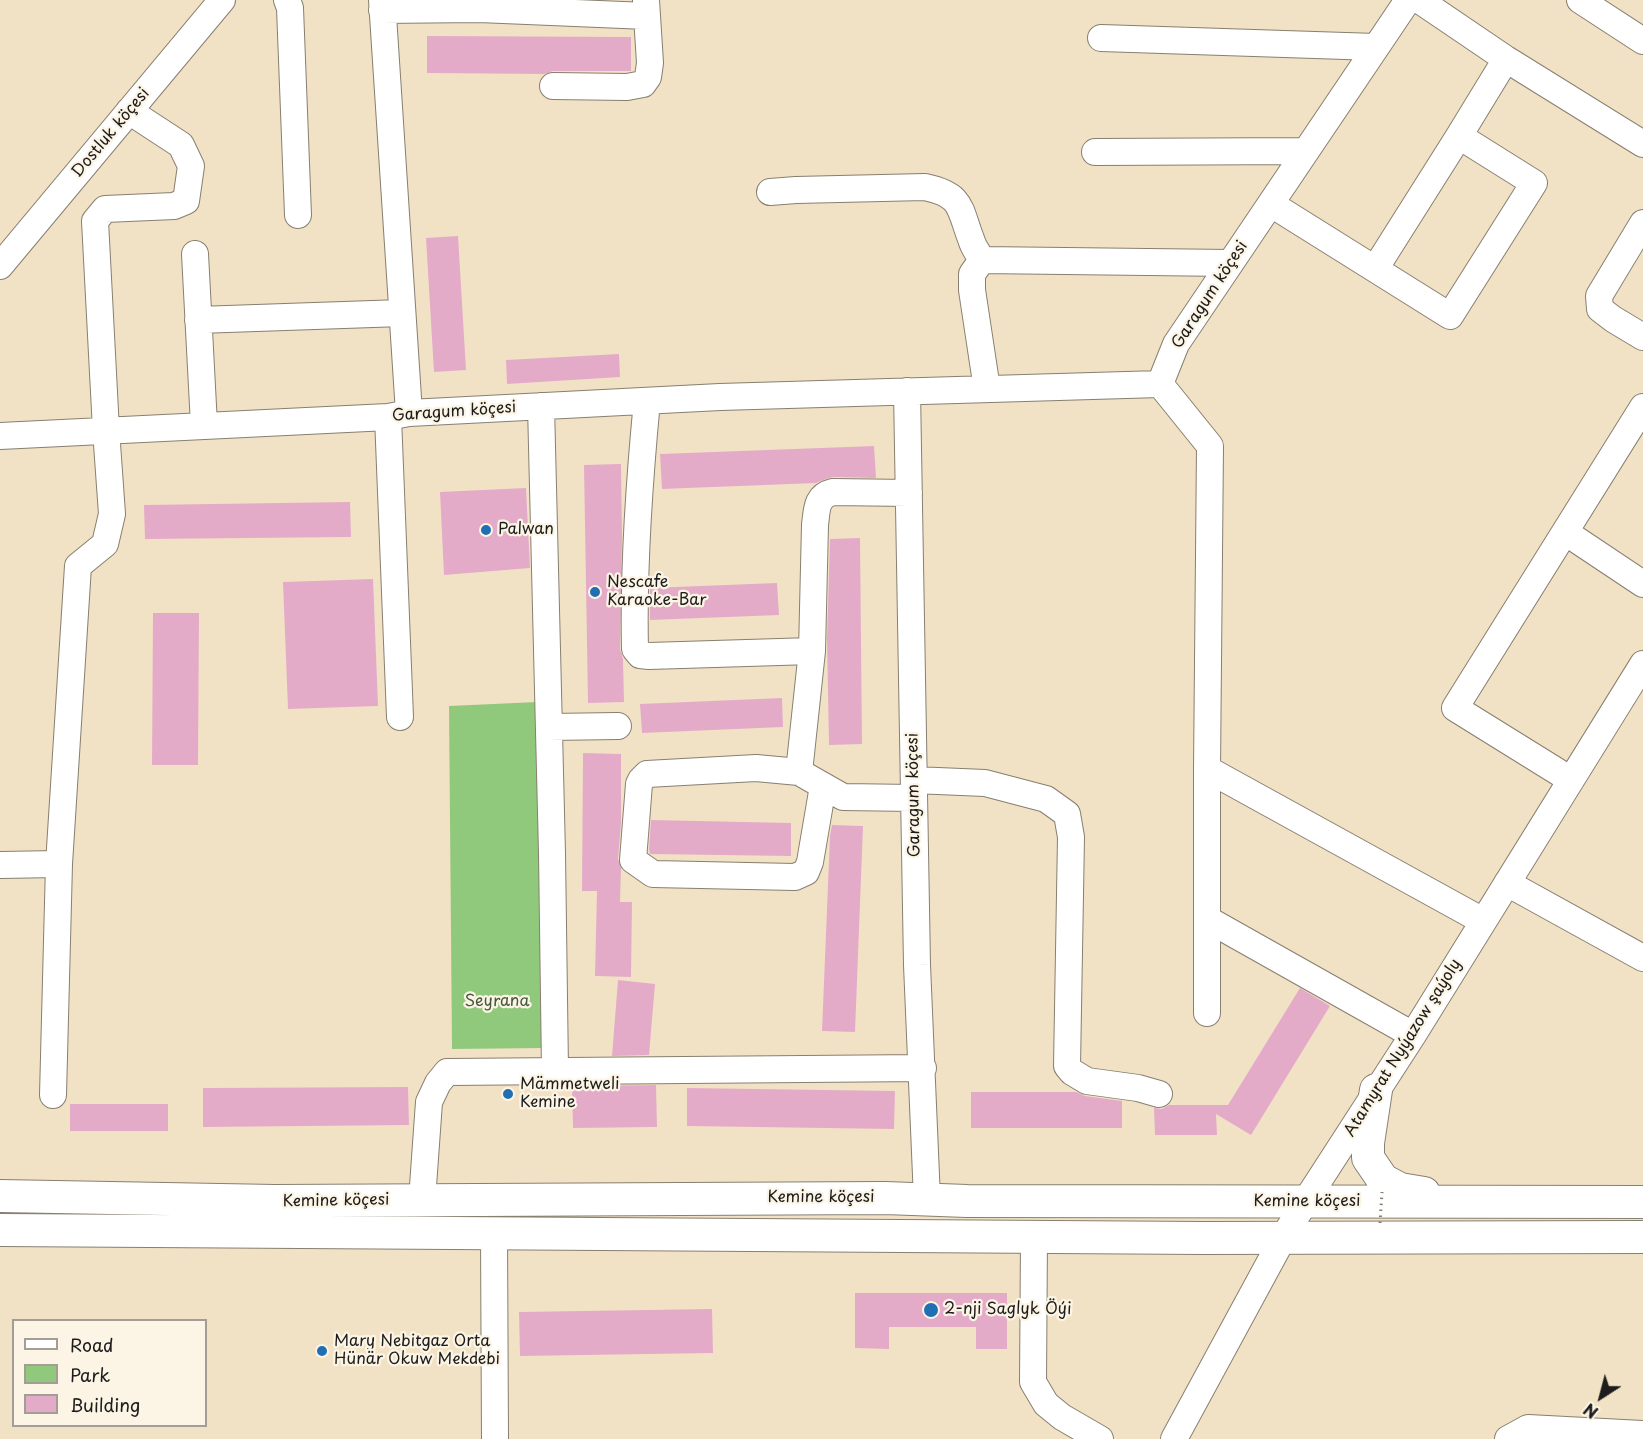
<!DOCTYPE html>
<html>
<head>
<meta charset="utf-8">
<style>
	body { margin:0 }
	#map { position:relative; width:1643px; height:1439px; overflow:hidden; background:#f2e2c5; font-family:"Playpen Sans",sans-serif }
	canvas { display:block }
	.legend { position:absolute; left:12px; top:1319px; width:195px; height:108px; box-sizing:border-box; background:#fcf5e5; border:2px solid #a29e95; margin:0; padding:8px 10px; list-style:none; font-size:18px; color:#1c1c1c }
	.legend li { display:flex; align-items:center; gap:12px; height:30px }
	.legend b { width:30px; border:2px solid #a29e95 }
	.north { position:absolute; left:1571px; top:1367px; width:60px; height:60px; -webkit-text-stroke:4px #fcf5e5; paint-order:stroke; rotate:216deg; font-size:16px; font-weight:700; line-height:24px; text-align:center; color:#1c1c1c }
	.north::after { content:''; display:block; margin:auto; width:21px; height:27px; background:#1c1c1c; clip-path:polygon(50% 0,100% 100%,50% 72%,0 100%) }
</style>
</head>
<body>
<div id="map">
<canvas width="1643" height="1439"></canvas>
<ul class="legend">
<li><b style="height:8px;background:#fff"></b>Road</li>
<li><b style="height:16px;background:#91c97c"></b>Park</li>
<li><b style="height:16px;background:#e4abc9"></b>Building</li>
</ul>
<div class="north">N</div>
</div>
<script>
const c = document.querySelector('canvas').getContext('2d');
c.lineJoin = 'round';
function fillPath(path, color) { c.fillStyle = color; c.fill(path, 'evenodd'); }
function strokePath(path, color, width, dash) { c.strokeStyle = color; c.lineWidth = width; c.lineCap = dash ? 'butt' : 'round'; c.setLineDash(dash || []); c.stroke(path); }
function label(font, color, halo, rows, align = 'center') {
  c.font = font + ' "Playpen Sans",sans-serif'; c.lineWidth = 4.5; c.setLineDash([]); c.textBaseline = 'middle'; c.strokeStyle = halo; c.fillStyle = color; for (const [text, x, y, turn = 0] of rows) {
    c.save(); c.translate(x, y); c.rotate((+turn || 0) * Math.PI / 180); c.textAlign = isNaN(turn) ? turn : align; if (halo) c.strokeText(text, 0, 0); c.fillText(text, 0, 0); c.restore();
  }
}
fillPath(new Path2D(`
	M 537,702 L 544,1048 L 452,1049 L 449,706 Z`), '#91c97c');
fillPath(new Path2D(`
	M 427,36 L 631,37 L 631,71 L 553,71 L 544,74 L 427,73 Z
	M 458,236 L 466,370 L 434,372 L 426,238 Z
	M 619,354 L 620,377 L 507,384 L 506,360 Z
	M 874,446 L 876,478 L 833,477 L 823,480 L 816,483 L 662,489 L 660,454 Z
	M 621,464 L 622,537 L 620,649 L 623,659 L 624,702 L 588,703 L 584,465 Z
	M 526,488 L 530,568 L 444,575 L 440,492 Z
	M 350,502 L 351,537 L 145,539 L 144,505 Z
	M 860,538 L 862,744 L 829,745 L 827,639 L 830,539 Z
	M 373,579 L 378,706 L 288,709 L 283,582 Z
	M 777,583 L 779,615 L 650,620 L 650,588 Z
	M 153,613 L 199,613 L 198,765 L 152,765 Z
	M 782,698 L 783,727 L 642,733 L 640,704 Z
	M 583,753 L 621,754 L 621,823 L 618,859 L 621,868 L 620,902 L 632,902 L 631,977 L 595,976 L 597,891 L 582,891 Z
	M 651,820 L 791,823 L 791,856 L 650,854 L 649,849 Z
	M 832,825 L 863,826 L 855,1032 L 822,1031 L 830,836 Z
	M 618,980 L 655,984 L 649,1055 L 612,1056 Z
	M 1300,988 L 1330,1006 L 1251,1135 L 1216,1114 L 1217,1135 L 1155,1135 L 1154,1108 L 1162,1109 L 1169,1105 L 1228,1105 Z
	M 656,1085 L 657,1127 L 573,1128 L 572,1086 Z
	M 408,1087 L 409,1125 L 203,1127 L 203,1088 Z
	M 687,1088 L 895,1091 L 894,1129 L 687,1126 Z
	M 971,1092 L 1076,1092 L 1085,1096 L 1122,1101 L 1122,1128 L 971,1128 Z
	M 70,1104 L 168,1104 L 168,1131 L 70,1131 Z
	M 855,1293 L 1007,1293 L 1007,1349 L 976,1349 L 976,1327 L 889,1327 L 889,1349 L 855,1348 Z
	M 712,1309 L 713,1353 L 520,1356 L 519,1312 Z`), '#e4abc9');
const minor = new Path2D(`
	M 287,0 L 290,8 L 298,215
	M 382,0 L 409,413
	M 1419,0 L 1506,59 L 1643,144
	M 1580,0 L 1643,41
	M 382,10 L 479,9 L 647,16
	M 1101,38 L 1376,47
	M 553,86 L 627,87 L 643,84 L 648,77 L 650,63 L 646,0
	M 1095,152 L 1306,151
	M 770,192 L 796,190 L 925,187 C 963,195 959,208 971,239 C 973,247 978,253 982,260
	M 1271,204 L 1450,316 L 1534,183 L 1459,136
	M 1643,223 L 1599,296 L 1600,309 L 1613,319 L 1643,337
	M 195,254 L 204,425
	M 0,266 L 222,0
	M 1375,269 L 1459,136 L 1506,59
	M 198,320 L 402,313
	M 1160,384 L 1210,446 L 1207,769 L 1483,921
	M 987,389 L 972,290 L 972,274 L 982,260 L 1230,263
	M 907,391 L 917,965 L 927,1199
	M 647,401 C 639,484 633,566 635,649 L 640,655 L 649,656 L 812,651
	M 541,406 L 552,853 L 555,1070
	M 388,417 L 400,717
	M 0,436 L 388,417 L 409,413 L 720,397 L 1160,384 L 1176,344 L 1408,0
	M 1565,532 L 1643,584
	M 549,727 L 618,726
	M 799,772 L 812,651 L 815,525 C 817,509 816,496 833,492 L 909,493
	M 914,780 L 985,783 L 1046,799 L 1067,814 L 1071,837 L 1067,1066 L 1072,1072 L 1087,1081 L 1138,1088 L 1159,1094
	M 1571,780 L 1455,708 L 1643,407
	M 823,786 L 810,862 L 806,872 L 795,877 L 653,874 L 633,860 L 639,784 L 641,780 L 647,774 L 756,768 L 799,772 L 843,797 L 914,798
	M 0,865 L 59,864
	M 1507,883 L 1643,958
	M 1207,919 L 1413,1035
	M 1207,1013 L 1207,769
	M 53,1095 L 59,864 L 78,566 L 105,544 L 112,514 L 106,430 L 95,221 L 105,209 L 174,206 L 186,201 L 191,166 L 181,145 L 129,111
	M 422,1200 L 429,1102 L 438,1083 L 447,1072 L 923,1068
	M 494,1233 L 495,1439
	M 1034,1237 L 1033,1382 L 1046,1404 L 1062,1417 L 1100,1439
	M 1174,1439 L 1283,1238 L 1305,1202 L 1413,1035 L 1643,664
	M 1508,1439 L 1528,1428 L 1643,1434`);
const major = new Path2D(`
	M 1376,1090 L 1368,1143 L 1368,1158 L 1383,1180 L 1400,1189 L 1424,1193
	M 0,1196 L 275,1201 L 885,1198 L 967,1201 L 1643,1202
	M 0,1230 L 1203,1238 L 1643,1237`);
strokePath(minor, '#877f70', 28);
strokePath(major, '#877f70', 34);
strokePath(minor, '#fff', 26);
strokePath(major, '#fff', 32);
strokePath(new Path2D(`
	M 1380,1223 L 1382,1192`), '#877f70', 3, [1.5, 4.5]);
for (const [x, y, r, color] of [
	[486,530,6,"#1f6fb2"],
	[595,592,6,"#1f6fb2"],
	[508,1094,6,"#1f6fb2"],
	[931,1310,8,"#1f6fb2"],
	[322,1351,6,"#1f6fb2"]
]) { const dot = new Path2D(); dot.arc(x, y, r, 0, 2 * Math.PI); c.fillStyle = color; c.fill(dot); strokePath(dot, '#fcf5e5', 2); }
label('16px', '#1c1c1c', '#fcf5e5', [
	["Dostluk köçesi",111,133,-50],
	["Garagum köçesi",1210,295,-57],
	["Garagum köçesi",454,412,-4],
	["Garagum köçesi",914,795,-91],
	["Atamyrat Nyýazow şaýoly",1403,1048,-58],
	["Kemine köçesi",821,1198],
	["Kemine köçesi",336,1201,-1],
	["Kemine köçesi",1307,1202]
]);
label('16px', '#1c1c1c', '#fcf5e5', [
	["Palwan",498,530],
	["Nescafe",607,583],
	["Karaoke-Bar",607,601],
	["Mämmetweli",520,1085],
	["Kemine",520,1103],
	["2-nji Saglyk Öýi",944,1310],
	["Mary Nebitgaz Orta",334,1342],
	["Hünär Okuw Mekdebi",334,1360]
], 'left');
label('16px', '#45593e', '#fcf5e5', [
	["Seyrana",497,1002]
]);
</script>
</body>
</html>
